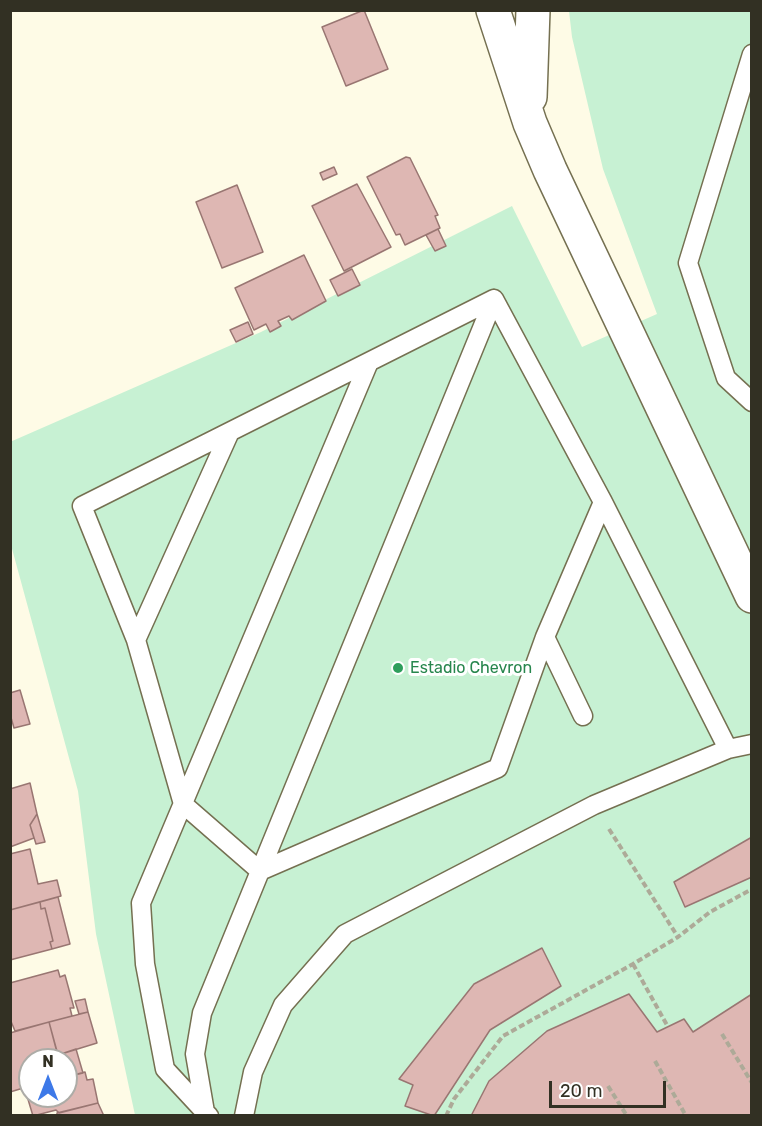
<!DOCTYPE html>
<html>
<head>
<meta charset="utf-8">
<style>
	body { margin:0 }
	#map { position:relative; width:762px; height:1126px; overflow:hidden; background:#fefbe6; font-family:Rubik,sans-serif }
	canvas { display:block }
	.frame { position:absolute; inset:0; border:12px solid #323023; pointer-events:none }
	.north { position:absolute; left:18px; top:1048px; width:60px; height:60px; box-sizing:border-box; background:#fff; border:2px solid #adaca7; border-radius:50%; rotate:0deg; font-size:16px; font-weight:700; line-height:24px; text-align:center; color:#323023 }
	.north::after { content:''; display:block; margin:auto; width:21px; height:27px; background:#3d79e8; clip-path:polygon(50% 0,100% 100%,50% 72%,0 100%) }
	.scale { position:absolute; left:549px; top:1081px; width:117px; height:27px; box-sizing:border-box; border:3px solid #323023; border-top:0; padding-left:8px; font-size:18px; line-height:21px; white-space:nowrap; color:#323023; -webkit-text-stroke:4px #fff; paint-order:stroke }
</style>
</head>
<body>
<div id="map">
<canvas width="762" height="1126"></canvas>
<div class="frame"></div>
<div class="north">N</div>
<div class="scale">20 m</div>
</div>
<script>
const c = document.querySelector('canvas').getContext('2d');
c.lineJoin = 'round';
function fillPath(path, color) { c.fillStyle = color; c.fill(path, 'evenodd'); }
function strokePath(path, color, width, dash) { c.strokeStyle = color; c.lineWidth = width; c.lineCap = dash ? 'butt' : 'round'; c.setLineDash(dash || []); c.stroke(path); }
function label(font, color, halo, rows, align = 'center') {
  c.font = font + ' Rubik,sans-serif'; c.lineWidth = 6; c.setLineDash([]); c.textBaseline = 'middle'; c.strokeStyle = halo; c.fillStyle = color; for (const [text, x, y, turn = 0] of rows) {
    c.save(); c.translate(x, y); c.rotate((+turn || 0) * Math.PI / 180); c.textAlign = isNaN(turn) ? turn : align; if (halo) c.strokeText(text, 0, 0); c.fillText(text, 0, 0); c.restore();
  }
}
fillPath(new Path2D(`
	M 569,11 L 751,11 L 751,1115 L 135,1115 L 96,934 L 78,791 L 11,545 L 10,442 L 261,332 L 512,206 L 582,347 L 657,314 L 603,169 L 572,37 Z`), '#c7f1d3');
const building = new Path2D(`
	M 364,10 L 388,69 L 346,86 L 322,27 Z
	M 406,157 L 410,158 L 438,215 L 435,216 L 440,228 L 405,245 L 400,234 L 396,235 L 367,177 Z
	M 334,167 L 337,174 L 323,180 L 320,173 Z
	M 357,184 L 391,247 L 344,271 L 312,206 Z
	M 237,185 L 263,252 L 222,268 L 196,202 Z
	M 438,229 L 446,246 L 435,251 L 426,235 Z
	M 304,255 L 326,301 L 292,320 L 289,316 L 278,321 L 281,326 L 270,332 L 266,324 L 254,330 L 235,288 Z
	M 352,269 L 360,285 L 338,296 L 330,280 Z
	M 248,322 L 253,334 L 236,342 L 230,330 Z
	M 20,690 L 30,724 L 14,728 L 10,714 L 10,693 Z
	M 30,783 L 37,814 L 30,825 L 34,838 L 10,847 L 10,789 Z
	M 37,814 L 45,842 L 36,844 L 30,825 Z
	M 752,837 L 752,877 L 685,907 L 674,882 Z
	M 30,849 L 38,884 L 57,880 L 61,896 L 10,910 L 10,854 Z
	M 58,897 L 70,944 L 52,949 L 50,942 L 53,941 L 45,908 L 41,909 L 40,902 Z
	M 40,902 L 41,909 L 45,908 L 53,941 L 50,942 L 52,949 L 10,960 L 10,910 Z
	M 542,948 L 561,986 L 490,1030 L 434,1116 L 405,1106 L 413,1085 L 399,1079 L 474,984 Z
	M 58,970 L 60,977 L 65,975 L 74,1008 L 70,1008 L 72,1016 L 15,1031 L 10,1019 L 10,983 Z
	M 629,994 L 657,1032 L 684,1019 L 693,1032 L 752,994 L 752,1116 L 471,1116 L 489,1081 L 547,1031 Z
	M 85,999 L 88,1012 L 79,1014 L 75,1001 Z
	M 88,1012 L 97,1043 L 58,1055 L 49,1022 Z
	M 49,1022 L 59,1060 L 30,1060 L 30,1086 L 10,1092 L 10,1033 Z
	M 76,1049 L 83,1073 L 66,1077 L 66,1060 L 59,1060 L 58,1055 Z
	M 85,1072 L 87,1080 L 93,1079 L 98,1103 L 59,1113 L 56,1110 L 33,1116 L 27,1096 L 66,1096 L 66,1077 Z
	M 98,1103 L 104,1116 L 57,1116 L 57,1113 Z`);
fillPath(building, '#deb7b3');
strokePath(building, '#997672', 1.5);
const lane = new Path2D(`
	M 752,54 L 688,263 L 726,378 L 752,402
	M 603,502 L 545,637 L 498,768 L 260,871 L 183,804 L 136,640 L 82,506 L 494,299 L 603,502 L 728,749
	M 545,637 L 583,716
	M 136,640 L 229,434
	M 203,1110 L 165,1069 L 145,964 L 141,903 L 369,362
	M 209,1116 L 205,1112 L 195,1054 L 202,1013 L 494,299
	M 244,1116 L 253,1072 L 283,1005 L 345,934 L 594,805 L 728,749 L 752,744`);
const secondary = new Path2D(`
	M 493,10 L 530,123 L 550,170 L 752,596
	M 530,97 L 533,10`);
strokePath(lane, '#757051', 21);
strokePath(secondary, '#757051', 36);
strokePath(new Path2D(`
	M 609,829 L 678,937
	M 633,964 L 668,1027
	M 722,1034 L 752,1083
	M 655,1061 L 686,1116
	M 608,1086 L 627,1116
	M 446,1116 L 454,1099 L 503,1036 L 633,964 L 678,937 L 710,912 L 752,889`), '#adaa98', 4, [6, 3]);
strokePath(lane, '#fff', 18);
strokePath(secondary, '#fff', 33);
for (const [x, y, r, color] of [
	[398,668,6,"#2e9e5b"]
]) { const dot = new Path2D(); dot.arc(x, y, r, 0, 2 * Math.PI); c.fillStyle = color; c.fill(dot); strokePath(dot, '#fff', 2); }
label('16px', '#27864d', '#fff', [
	["Estadio Chevron",410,668]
], 'left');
</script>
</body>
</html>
